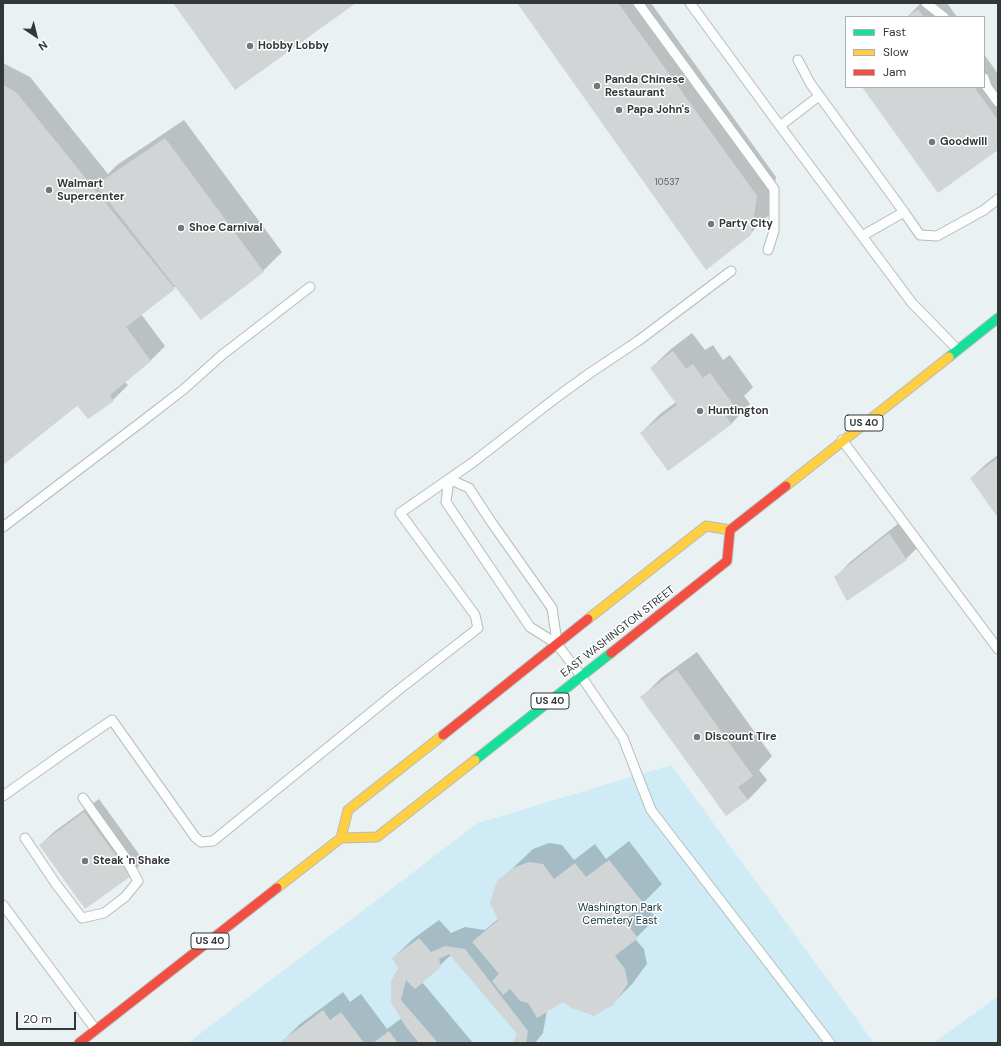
<!DOCTYPE html>
<html>
<head>
<meta charset="utf-8">
<style>
	body { margin:0 }
	#map { position:relative; width:1001px; height:1046px; overflow:hidden; background:#eaf1f2; font-family:"DM Sans",sans-serif }
	canvas { display:block }
	.frame { position:absolute; inset:0; border:4px solid #333739; pointer-events:none }
	.legend { position:absolute; left:845px; top:16px; width:140px; height:72px; box-sizing:border-box; background:#fff; border:1px solid #adafb0; margin:0; padding:5px 7px; list-style:none; font-size:12px; color:#333739 }
	.legend li { display:flex; align-items:center; gap:8px; height:20px }
	.legend b { width:20px; border:1px solid #adafb0 }
	.north { position:absolute; left:16px; top:16px; width:40px; height:40px; -webkit-text-stroke:3px #fff; paint-order:stroke; rotate:145deg; font-size:11px; font-weight:700; line-height:16px; text-align:center; color:#333739 }
	.north::after { content:''; display:block; margin:auto; width:14px; height:18px; background:#333739; clip-path:polygon(50% 0,100% 100%,50% 72%,0 100%) }
	.scale { position:absolute; left:16px; top:1012px; width:60px; height:18px; box-sizing:border-box; border:2px solid #333739; border-top:0; padding-left:5px; font-size:12px; line-height:14px; white-space:nowrap; color:#333739; -webkit-text-stroke:3px #fff; paint-order:stroke }
</style>
</head>
<body>
<div id="map">
<canvas width="1001" height="1046"></canvas>
<div class="frame"></div>
<ul class="legend">
<li><b style="height:5px;background:#16e098"></b>Fast</li>
<li><b style="height:5px;background:#ffcf43"></b>Slow</li>
<li><b style="height:5px;background:#f24e42"></b>Jam</li>
</ul>
<div class="north">N</div>
<div class="scale">20 m</div>
</div>
<script>
const c = document.querySelector('canvas').getContext('2d');
c.lineJoin = 'round';
function fillPath(path, color) { c.fillStyle = color; c.fill(path, 'evenodd'); }
function strokePath(path, color, width, dash) { c.strokeStyle = color; c.lineWidth = width; c.lineCap = dash ? 'butt' : 'round'; c.setLineDash(dash || []); c.stroke(path); }
function label(font, color, halo, rows, align = 'center') {
  c.font = font + ' "DM Sans",sans-serif'; c.lineWidth = 3; c.setLineDash([]); c.textBaseline = 'middle'; c.strokeStyle = halo; c.fillStyle = color; for (const [text, x, y, turn = 0] of rows) {
    c.save(); c.translate(x, y); c.rotate((+turn || 0) * Math.PI / 180); c.textAlign = isNaN(turn) ? turn : align; if (halo) c.strokeText(text, 0, 0); c.fillText(text, 0, 0); c.restore();
  }
}
fillPath(new Path2D(`
	M 671,765 L 874,1043 L 188,1043 L 478,823 Z
	M 998,996 L 998,1043 L 934,1043 Z`), '#cfecf6');
fillPath(new Path2D(`
	M 518,3 L 651,3 L 776,177 L 770,214 L 750,234 Z
	M 921,3 L 947,3 L 957,17 L 907,17 Z
	M 984,54 L 998,74 L 998,149 L 863,87 L 984,87 Z
	M 3,63 L 30,77 L 108,174 L 117,165 L 184,120 L 282,252 L 263,271 L 176,286 L 141,314 L 165,346 L 150,361 L 125,382 L 128,385 L 113,400 L 88,418 L 77,405 L 3,463 Z
	M 692,333 L 705,350 L 713,345 L 723,360 L 730,355 L 753,387 L 744,396 L 750,404 L 731,424 L 641,433 L 660,414 L 676,402 L 651,368 L 671,349 Z
	M 998,455 L 998,516 L 971,478 L 986,464 Z
	M 904,519 L 921,544 L 906,559 L 836,577 L 850,562 Z
	M 697,652 L 772,756 L 759,770 L 767,780 L 748,800 L 642,697 L 661,678 Z
	M 99,799 L 144,861 L 130,875 L 40,845 L 55,831 Z
	M 629,841 L 662,884 L 644,902 L 656,918 L 635,939 L 644,949 L 647,964 L 632,984 L 612,1004 L 563,1001 L 547,1010 L 543,1033 L 535,1043 L 513,1043 L 518,1034 L 451,955 L 422,982 L 473,1043 L 281,1043 L 300,1024 L 343,992 L 350,1002 L 361,994 L 387,1029 L 402,1018 L 392,1002 L 399,968 L 393,958 L 413,939 L 439,920 L 451,933 L 465,927 L 485,930 L 499,918 L 498,882 L 533,849 L 549,843 L 562,845 L 574,860 L 595,844 L 606,859 Z`), '#0003');
fillPath(new Path2D(`
	M 173,3 L 356,3 L 235,90 Z
	M 517,3 L 618,3 L 757,196 L 751,235 L 706,270 Z
	M 918,9 L 924,17 L 907,17 Z
	M 3,85 L 16,92 L 175,289 L 126,327 L 151,361 L 110,395 L 114,401 L 88,419 L 77,406 L 3,465 Z
	M 862,87 L 974,87 L 998,120 L 998,150 L 938,193 Z
	M 165,138 L 264,272 L 201,320 L 96,185 Z
	M 673,351 L 686,369 L 693,364 L 703,378 L 710,373 L 735,407 L 724,414 L 732,424 L 668,471 L 640,433 L 677,405 L 650,368 Z
	M 998,458 L 998,518 L 970,478 Z
	M 889,533 L 907,560 L 847,601 L 834,577 Z
	M 677,670 L 753,776 L 738,787 L 748,800 L 726,816 L 640,697 Z
	M 84,812 L 131,876 L 85,909 L 39,845 Z
	M 609,860 L 644,904 L 624,920 L 638,938 L 615,956 L 625,969 L 628,984 L 613,1005 L 594,1016 L 572,1008 L 563,1002 L 537,1018 L 528,1003 L 520,1001 L 510,989 L 503,995 L 492,981 L 499,974 L 472,942 L 498,920 L 490,903 L 497,881 L 513,868 L 529,862 L 543,864 L 554,879 L 575,863 L 586,877 Z
	M 419,938 L 431,952 L 445,946 L 465,949 L 528,1031 L 526,1043 L 512,1043 L 517,1034 L 449,954 L 439,959 L 441,967 L 415,989 L 406,980 L 401,1000 L 438,1043 L 419,1043 L 406,1027 L 391,1002 L 391,981 L 398,968 L 392,958 Z
	M 323,1010 L 330,1020 L 341,1012 L 364,1043 L 279,1043 Z
	M 389,1031 L 398,1043 L 373,1043 Z`), '#d1d5d6');
const lane = new Path2D(`
	M 638,3 L 774,189 L 774,231 L 768,250
	M 690,3 L 780,126
	M 926,3 L 944,17
	M 798,60 L 810,83 L 904,212 L 862,236
	M 984,78 L 987,87 L 998,102
	M 819,96 L 780,126 L 912,303 L 957,349
	M 904,212 L 920,235 L 937,236 L 984,210 L 998,199
	M 842,440 L 998,649
	M 449,479 L 446,502 L 530,627 L 557,644 L 581,676 L 623,738 L 651,810 L 830,1043
	M 449,479 L 469,488 L 492,523 L 552,608 L 557,642
	M 3,527 L 144,420 L 184,389 L 222,355 L 310,287
	M 3,796 L 68,750 L 112,720 L 195,837 L 201,842 L 213,841 L 401,688 L 468,636 L 478,628 L 475,615 L 400,513 L 472,463 L 557,397 L 590,373 L 638,341 L 731,271
	M 25,838 L 56,884 L 82,918 L 104,913 L 125,897 L 138,881 L 125,857 L 83,798
	M 3,905 L 96,1030`);
const fast = new Path2D(`
	M 949,357 L 998,318
	M 475,760 L 611,653`);
const slow = new Path2D(`
	M 786,486 L 949,357
	M 588,619 L 706,526 L 730,530
	M 341,838 L 348,810 L 443,735
	M 277,888 L 341,838 L 377,837 L 475,760`);
const jam = new Path2D(`
	M 611,653 L 727,561 L 730,530 L 786,486
	M 443,735 L 588,619
	M 79,1043 L 277,888`);
strokePath(lane, '#b7bcbd', 11);
strokePath(fast, '#b7bcbd', 11);
strokePath(slow, '#b7bcbd', 11);
strokePath(jam, '#b7bcbd', 11);
strokePath(lane, '#fcfdfd', 9);
strokePath(fast, '#16e098', 9);
strokePath(slow, '#ffcf43', 9);
strokePath(jam, '#f24e42', 9);
for (const [x, y, r, color] of [
	[250,46,4,"#73787a"],
	[597,86,4,"#73787a"],
	[619,110,4,"#73787a"],
	[932,142,4,"#73787a"],
	[49,190,4,"#73787a"],
	[711,224,4,"#73787a"],
	[181,228,4,"#73787a"],
	[700,411,4,"#73787a"],
	[697,737,4,"#73787a"],
	[85,861,4,"#73787a"]
]) { const dot = new Path2D(); dot.arc(x, y, r, 0, 2 * Math.PI); c.fillStyle = color; c.fill(dot); strokePath(dot, '#fff', 1.5); }
label('9px', '#5a5e60', null, [
	["10537",667,183]
]);
for (const [x, y, w] of [
	[864,423,38],
	[550,701,38],
	[210,941,38]
]) { const box = new Path2D(); box.roundRect(x - w / 2, y - 8, w, 16, 3); c.fillStyle = '#fff'; c.fill(box); strokePath(box, '#333739', 1); }
label('bold 10px', '#333739', null, [
	["US 40",864,423],
	["US 40",550,701],
	["US 40",210,941]
]);
label('bold 11px', '#333739', '#fff', [
	["Hobby Lobby",258,46],
	["Panda Chinese",605,80],
	["Restaurant",605,93],
	["Papa John's",627,110],
	["Goodwill",940,142],
	["Walmart",57,184],
	["Supercenter",57,197],
	["Party City",719,224],
	["Shoe Carnival",189,228],
	["Huntington",708,411],
	["Discount Tire",705,737],
	["Steak 'n Shake",93,861]
], 'left');
label('11px', '#333739', '#fff', [
	["EAST WASHINGTON STREET",618,632,-38]
]);
label('11px', '#173540', '#fff', [
	["Washington Park",620,908],
	["Cemetery East",620,921]
]);
</script>
</body>
</html>
